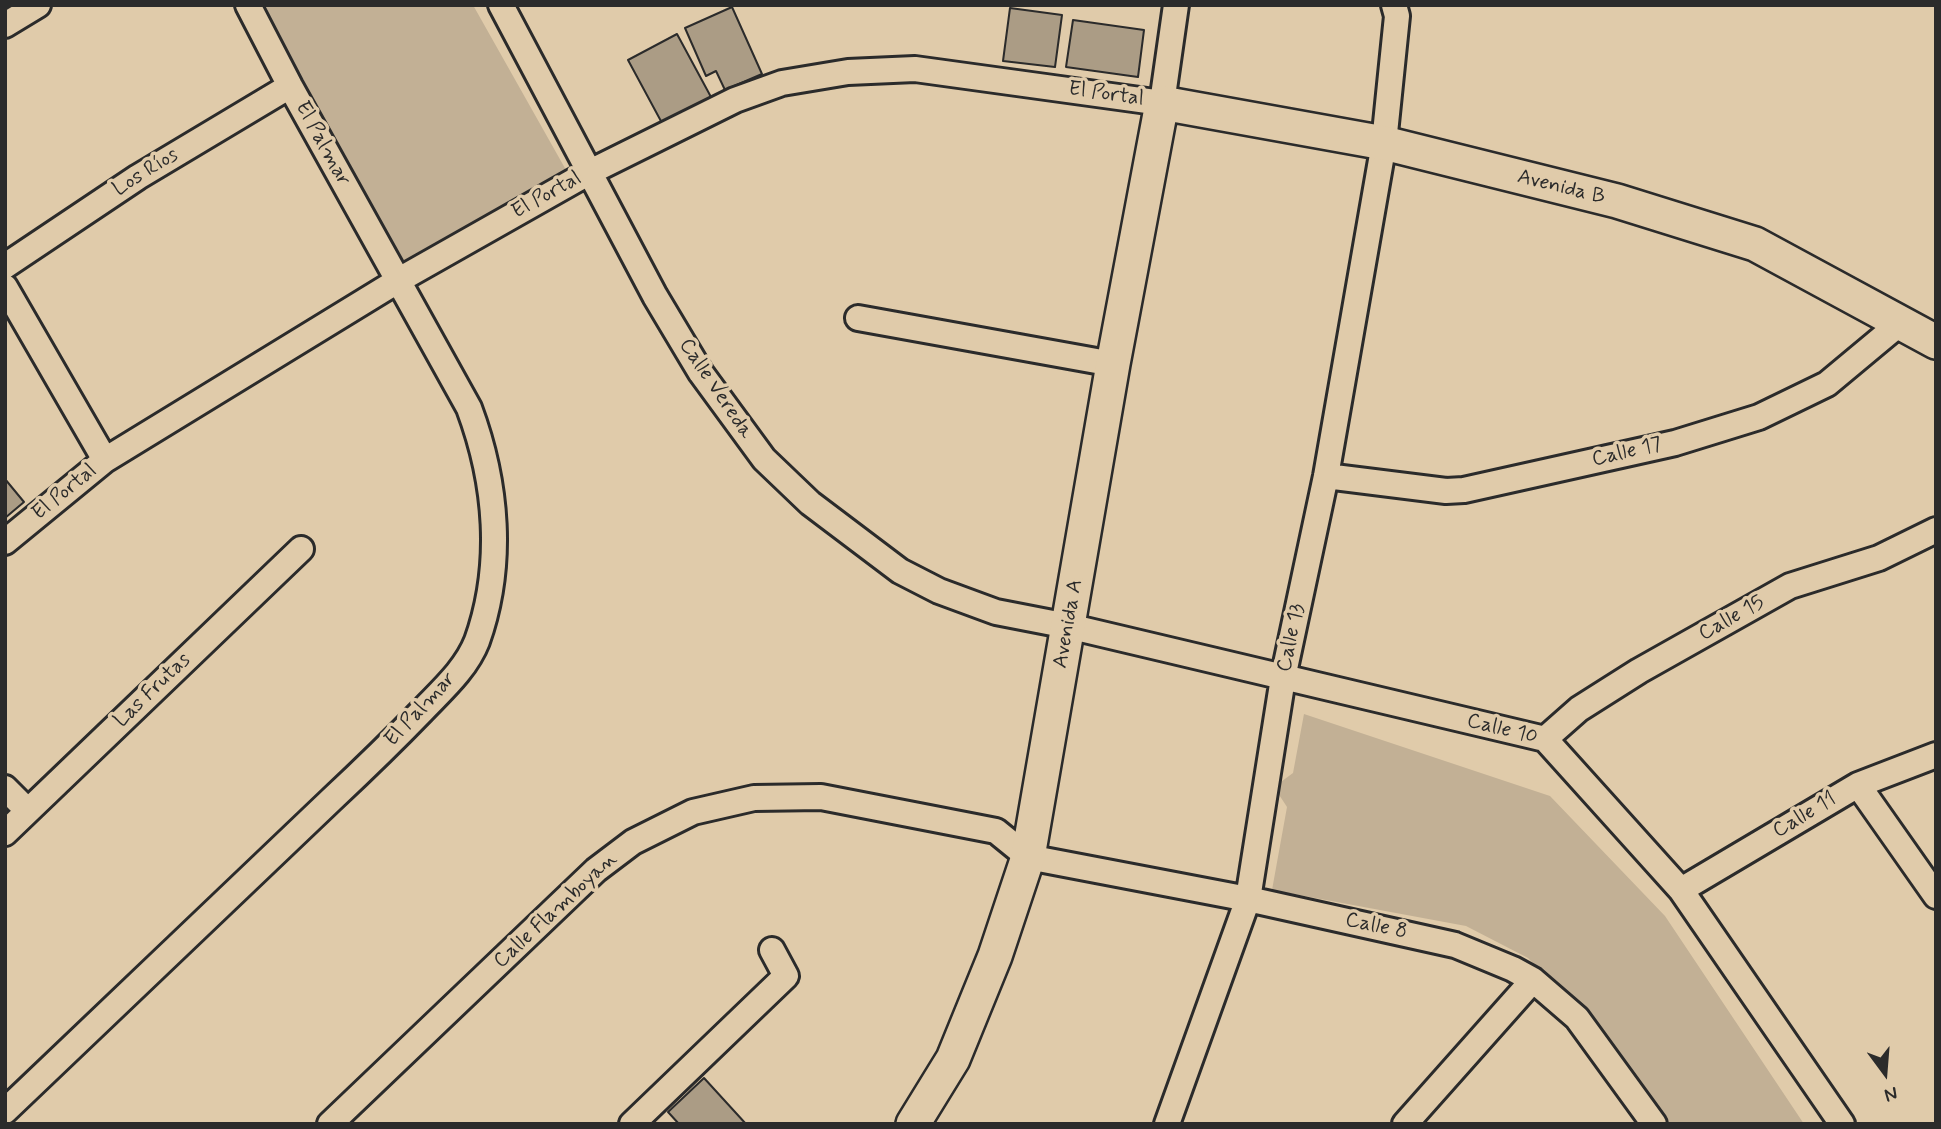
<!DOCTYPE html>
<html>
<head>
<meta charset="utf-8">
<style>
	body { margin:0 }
	#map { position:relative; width:1941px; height:1129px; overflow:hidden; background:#e0cbaa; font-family:Mynerve,sans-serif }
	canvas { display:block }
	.frame { position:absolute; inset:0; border:7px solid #2b2b2b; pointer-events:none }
	.north { position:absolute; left:1850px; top:1038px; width:70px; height:70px; -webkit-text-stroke:5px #e0cbaa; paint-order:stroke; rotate:164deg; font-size:19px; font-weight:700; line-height:28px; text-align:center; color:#2b2b2b }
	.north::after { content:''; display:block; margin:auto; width:24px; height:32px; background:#2b2b2b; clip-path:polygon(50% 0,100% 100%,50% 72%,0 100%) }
</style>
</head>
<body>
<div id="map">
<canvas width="1941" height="1129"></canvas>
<div class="frame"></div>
<div class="north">N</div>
</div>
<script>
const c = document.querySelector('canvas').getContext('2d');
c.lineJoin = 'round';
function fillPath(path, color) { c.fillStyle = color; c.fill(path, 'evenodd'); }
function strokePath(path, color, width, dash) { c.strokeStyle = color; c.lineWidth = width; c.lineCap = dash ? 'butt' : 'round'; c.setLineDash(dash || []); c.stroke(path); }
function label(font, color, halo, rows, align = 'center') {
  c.font = font + ' Mynerve,sans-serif'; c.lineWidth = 7; c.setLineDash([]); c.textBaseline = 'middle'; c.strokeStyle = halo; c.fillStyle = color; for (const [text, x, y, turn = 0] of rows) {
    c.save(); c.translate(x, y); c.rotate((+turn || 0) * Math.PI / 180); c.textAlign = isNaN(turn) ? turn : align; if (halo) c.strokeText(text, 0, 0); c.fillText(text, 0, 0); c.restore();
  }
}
fillPath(new Path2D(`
	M 257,5 L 473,5 L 566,170 L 399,270 Z
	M 1304,714 L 1550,796 L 1665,916 L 1804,1124 L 1661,1124 L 1586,1018 L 1528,958 L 1466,926 L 1272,890 L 1287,807 L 1274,787 L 1293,773 Z`), '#c2b095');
const building = new Path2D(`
	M 732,7 L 762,74 L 725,90 L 716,71 L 706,76 L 685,28 Z
	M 1010,8 L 1062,15 L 1055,67 L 1003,61 Z
	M 1073,20 L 1144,30 L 1138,77 L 1066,67 Z
	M 677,34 L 711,97 L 662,123 L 628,60 Z
	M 5,479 L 24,502 L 5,518 Z
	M 704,1078 L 746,1124 L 679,1124 L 668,1112 Z`);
fillPath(building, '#ab9c85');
strokePath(building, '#2b2b2b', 2);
const minor = new Path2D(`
	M 501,5 L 655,296 L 701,373 L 764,459 L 810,503 L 900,571 L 939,591 L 996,612 L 1068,626 L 1545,739 L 1681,890 L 1842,1124
	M 5,25 L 38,5
	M 5,266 L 138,177 L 290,86
	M 5,287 L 105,460
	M 858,318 L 1113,364
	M 1326,476 L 1446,491 L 1464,490 L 1675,443 L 1759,417 L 1827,384 L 1899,324
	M 5,542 L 105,460 L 399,280 L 588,173 L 735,100 L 782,83 L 848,72 L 915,69 L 1162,103 L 1176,5
	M 1545,739 L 1579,709 L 1639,671 L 1790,586 L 1879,558 L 1936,530
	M 1858,785 L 1936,896
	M 5,788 L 28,811
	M 5,833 L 301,549
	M 1681,890 L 1858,785 L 1936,755
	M 5,1111 C 114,1007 222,904 331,800 C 362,771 392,742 422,711 C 442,690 466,669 477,641 C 504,565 497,483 469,408 L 290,86 L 248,5
	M 330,1124 L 596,870 L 633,842 L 693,812 L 754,798 L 821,797 L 996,831 L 1028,857 L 1248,899 L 1455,945 L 1513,969 L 1533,980 L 1577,1018 L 1654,1124
	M 632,1124 L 786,976 L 772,950
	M 1167,1124 L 1248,899 L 1283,678 L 1326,476 L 1384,143 L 1397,16 L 1394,5
	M 1405,1124 L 1533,980`);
const secondary = new Path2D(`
	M 913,1124 L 953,1059 L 995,956 L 1028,857 L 1113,364 L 1162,103 L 1384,143 L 1617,201 L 1755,244 L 1936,342`);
strokePath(minor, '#2b2b2b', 30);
strokePath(secondary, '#2b2b2b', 38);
strokePath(minor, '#e0cbaa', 24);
strokePath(secondary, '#e0cbaa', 33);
label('21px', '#2b2b2b', '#e0cbaa', [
	["El Portal",1106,95,8],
	["El Palmar",322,144,61],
	["Los Ríos",146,173,-32],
	["Avenida B",1561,188,14],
	["El Portal",547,196,-29],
	["Calle Vereda",715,389,56],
	["Calle 17",1627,453,-13],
	["El Portal",65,493,-39],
	["Calle 15",1732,619,-29],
	["Avenida A",1069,624,-80],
	["Calle 13",1292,638,-78],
	["Las Frutas",153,691,-44],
	["El Palmar",421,710,-47],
	["Calle 10",1502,730,14],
	["Calle 11",1805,816,-31],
	["Calle Flamboyan",556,911,-43],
	["Calle 8",1376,927,12]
]);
</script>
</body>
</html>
